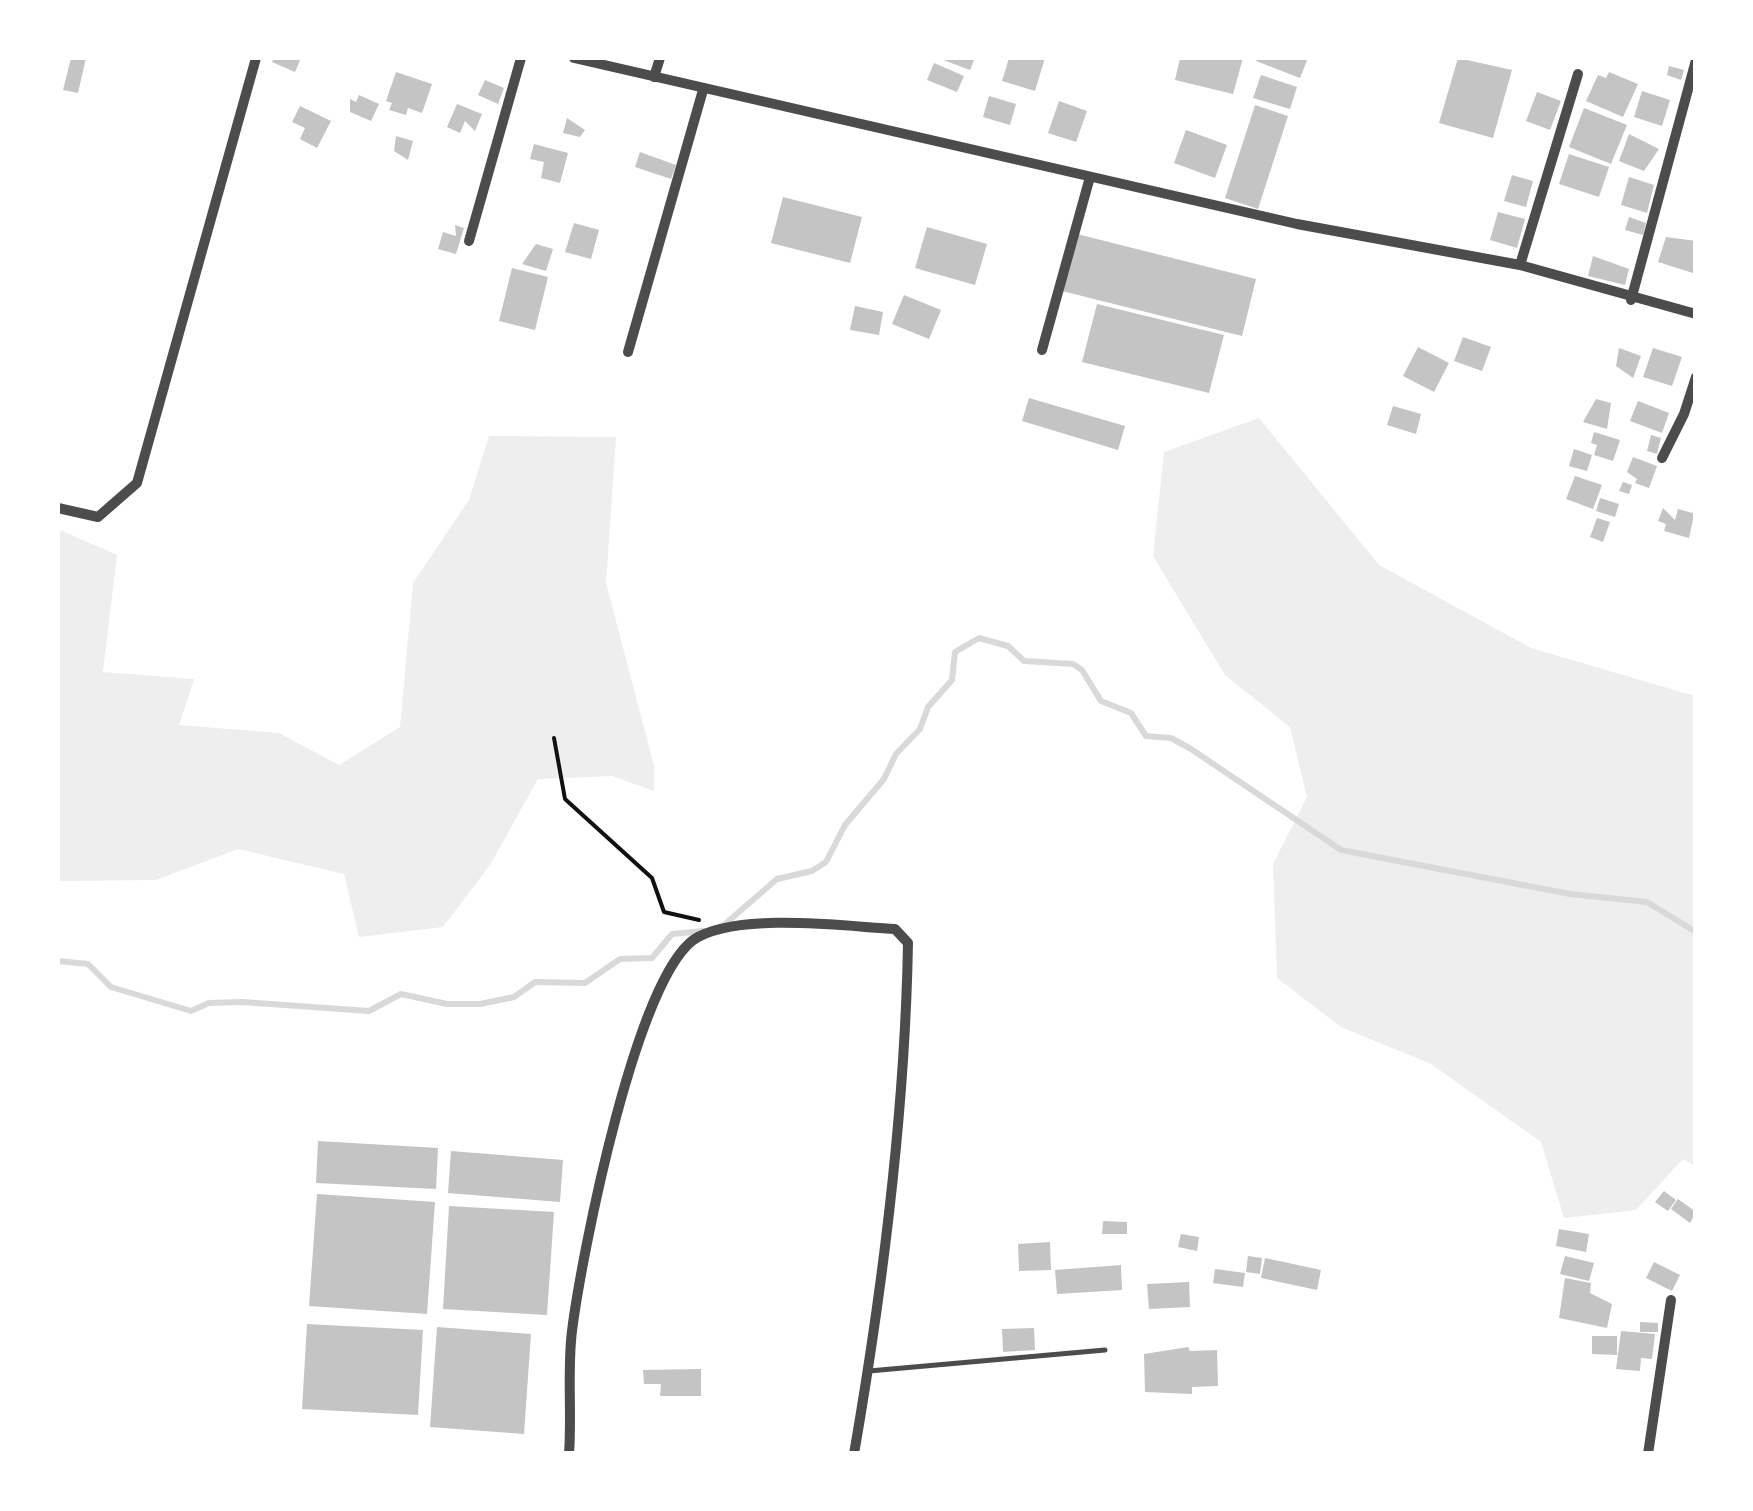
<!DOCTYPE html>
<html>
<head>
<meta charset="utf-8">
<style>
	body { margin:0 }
	#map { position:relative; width:1753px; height:1511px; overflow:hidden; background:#fff; font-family:"Alegreya Sans",sans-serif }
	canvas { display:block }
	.frame { position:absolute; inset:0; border:60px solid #fff; pointer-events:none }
</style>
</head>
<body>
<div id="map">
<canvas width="1753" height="1511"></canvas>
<div class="frame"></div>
</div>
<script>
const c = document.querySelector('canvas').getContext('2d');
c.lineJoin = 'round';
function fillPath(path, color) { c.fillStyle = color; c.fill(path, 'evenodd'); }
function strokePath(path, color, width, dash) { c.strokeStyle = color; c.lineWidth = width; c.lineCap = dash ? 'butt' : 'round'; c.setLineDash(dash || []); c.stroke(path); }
fillPath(new Path2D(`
	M 1259,418 L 1379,565 L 1531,648 L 1695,696 L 1695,1166 L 1683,1159 L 1636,1210 L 1564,1218 L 1541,1142 L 1431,1064 L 1341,1027 L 1277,978 L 1273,864 L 1307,797 L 1290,727 L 1225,675 L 1153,556 L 1164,452 Z
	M 489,436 L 616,437 L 606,583 L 654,766 L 654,791 L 612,776 L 538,779 L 490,865 L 443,927 L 359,937 L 344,874 L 238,849 L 156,880 L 58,881 L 58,529 L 117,555 L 103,672 L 194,679 L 179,725 L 279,733 L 339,765 L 400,727 L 413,583 L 469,500 Z`), '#eee');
strokePath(new Path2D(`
	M 724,925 L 777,879 L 812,871 L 826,862 L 845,825 L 884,779 L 896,754 L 920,729 L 928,707 L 952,680 L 955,652 L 979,638 L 1008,646 L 1024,661 L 1073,664 L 1082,670 L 1101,701 L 1131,713 L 1146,736 L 1171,738 L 1191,749 L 1341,850 L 1570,894 L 1647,902 L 1696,932
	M 58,961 L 88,964 L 111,987 L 191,1011 L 209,1003 L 242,1002 L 369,1011 L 401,994 L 447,1004 L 480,1004 L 514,997 L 535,982 L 585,983 L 620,959 L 652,958 L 672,934 L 703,931`), '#d9d9d9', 6);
fillPath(new Path2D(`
	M 71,58 L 86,58 L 78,93 L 63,90 Z
	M 274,58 L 301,58 L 295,72 L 272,62 Z
	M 938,58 L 975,58 L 970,70 Z
	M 1009,58 L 1045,58 L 1035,91 L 1002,81 Z
	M 1180,58 L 1243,58 L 1233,94 L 1175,80 Z
	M 1258,58 L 1308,58 L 1300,78 L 1256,61 Z
	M 1458,58 L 1512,70 L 1493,138 L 1439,123 Z
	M 934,63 L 964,76 L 957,92 L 927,80 Z
	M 1669,66 L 1684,70 L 1681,80 L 1667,75 Z
	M 396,72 L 432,84 L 422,113 L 408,108 L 406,115 L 389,110 L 392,103 L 386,101 Z
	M 1609,72 L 1638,84 L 1623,117 L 1586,101 L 1598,75 L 1606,78 Z
	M 1261,75 L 1297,87 L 1290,109 L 1253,98 Z
	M 485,80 L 504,88 L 498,104 L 478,95 Z
	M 1642,91 L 1670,100 L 1662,126 L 1634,117 Z
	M 1537,92 L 1561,101 L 1550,130 L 1526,121 Z
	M 359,95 L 379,104 L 371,121 L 350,112 L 350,99 L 356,102 Z
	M 989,96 L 1016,104 L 1010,125 L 983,117 Z
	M 1059,101 L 1087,111 L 1076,142 L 1048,133 Z
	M 457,104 L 482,114 L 475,131 L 465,121 L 460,133 L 447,127 Z
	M 1255,105 L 1288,116 L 1258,209 L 1225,198 Z
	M 300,106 L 331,121 L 317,148 L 300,139 L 305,128 L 292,122 Z
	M 1584,108 L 1627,125 L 1611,164 L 1569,147 Z
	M 567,118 L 585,130 L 580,137 L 563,133 Z
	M 1186,130 L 1227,145 L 1215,178 L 1174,163 Z
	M 1629,134 L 1659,149 L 1644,171 L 1619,161 Z
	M 396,136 L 413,141 L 408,160 L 394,151 Z
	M 534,144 L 568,153 L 560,183 L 541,178 L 544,162 L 530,159 Z
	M 640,152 L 676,165 L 671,179 L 635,167 Z
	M 1569,154 L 1609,167 L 1599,197 L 1559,184 Z
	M 1512,175 L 1533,181 L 1526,207 L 1504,201 Z
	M 1629,177 L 1654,185 L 1647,213 L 1621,205 Z
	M 783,197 L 862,217 L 850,263 L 771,243 Z
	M 1498,212 L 1525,219 L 1517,248 L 1490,240 Z
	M 1629,217 L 1646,223 L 1643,235 L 1625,230 Z
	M 574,223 L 599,230 L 591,259 L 565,252 Z
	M 455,225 L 464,228 L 456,254 L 438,249 L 443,232 L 456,236 Z
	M 927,227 L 987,244 L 975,285 L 915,268 Z
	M 1077,234 L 1256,279 L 1242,336 L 1062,291 Z
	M 1666,237 L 1696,241 L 1696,274 L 1658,262 Z
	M 536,244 L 553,249 L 546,271 L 522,264 Z
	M 1593,256 L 1629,269 L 1625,285 L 1588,276 Z
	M 512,268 L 548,277 L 535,330 L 499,321 Z
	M 904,295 L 941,310 L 929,339 L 892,324 Z
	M 1097,304 L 1224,335 L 1209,393 L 1082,362 Z
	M 855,306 L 883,312 L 879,335 L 850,330 Z
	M 1463,337 L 1491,347 L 1482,371 L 1454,361 Z
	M 1418,347 L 1449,363 L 1434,392 L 1403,376 Z
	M 1619,348 L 1641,356 L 1633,378 L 1616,366 Z
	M 1653,348 L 1682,357 L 1672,386 L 1643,377 Z
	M 1029,398 L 1125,426 L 1118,450 L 1022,421 Z
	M 1596,399 L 1611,403 L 1607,429 L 1583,422 Z
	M 1638,401 L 1669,413 L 1662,433 L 1630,421 Z
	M 1393,406 L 1421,414 L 1416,434 L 1387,425 Z
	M 1594,432 L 1620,440 L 1613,461 L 1594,455 L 1597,445 L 1591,443 Z
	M 1651,435 L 1661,438 L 1657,454 L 1647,451 Z
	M 1574,449 L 1592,455 L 1587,471 L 1569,466 Z
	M 1633,457 L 1657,466 L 1649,488 L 1635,483 L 1637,479 L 1627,472 Z
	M 1575,476 L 1602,485 L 1593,509 L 1566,499 Z
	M 1623,482 L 1632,485 L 1629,494 L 1619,491 Z
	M 1600,498 L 1619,504 L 1615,517 L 1596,511 Z
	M 1696,506 L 1689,538 L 1664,531 L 1666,524 L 1658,521 L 1663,508 L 1675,520 L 1678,509 L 1692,513 Z
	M 1597,518 L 1610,522 L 1603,542 L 1590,537 Z
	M 318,1141 L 438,1148 L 436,1189 L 316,1183 Z
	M 451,1151 L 563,1160 L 560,1202 L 448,1193 Z
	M 1664,1191 L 1676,1200 L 1668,1211 L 1655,1202 Z
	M 317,1194 L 435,1202 L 427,1314 L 309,1306 Z
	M 1678,1199 L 1696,1212 L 1690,1223 L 1671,1209 Z
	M 449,1206 L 554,1212 L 547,1315 L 443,1309 Z
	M 1103,1221 L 1127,1222 L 1127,1234 L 1102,1234 Z
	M 1559,1229 L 1589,1234 L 1586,1252 L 1556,1246 Z
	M 1181,1234 L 1199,1237 L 1197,1251 L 1178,1247 Z
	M 1050,1242 L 1051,1270 L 1019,1271 L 1018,1244 Z
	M 1248,1256 L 1262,1258 L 1260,1274 L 1246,1272 Z
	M 1565,1256 L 1594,1263 L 1589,1281 L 1560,1274 Z
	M 1265,1258 L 1321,1270 L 1317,1290 L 1261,1278 Z
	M 1654,1262 L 1680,1275 L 1672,1291 L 1646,1278 Z
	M 1121,1265 L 1122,1290 L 1057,1294 L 1055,1270 Z
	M 1215,1269 L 1245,1273 L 1243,1287 L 1213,1283 Z
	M 1565,1278 L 1591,1283 L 1590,1293 L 1612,1304 L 1607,1328 L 1559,1318 Z
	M 1189,1282 L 1190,1307 L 1149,1309 L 1147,1284 Z
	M 1640,1322 L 1658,1323 L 1658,1332 L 1640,1332 Z
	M 307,1324 L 423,1330 L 418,1415 L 302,1409 Z
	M 437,1327 L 531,1334 L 524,1434 L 430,1427 Z
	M 1034,1328 L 1035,1350 L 1003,1352 L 1002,1329 Z
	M 1621,1331 L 1655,1334 L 1652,1359 L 1641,1358 L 1640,1371 L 1616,1369 Z
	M 1592,1336 L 1617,1336 L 1617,1355 L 1592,1354 Z
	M 1188,1347 L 1190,1351 L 1217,1350 L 1218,1386 L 1192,1387 L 1192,1394 L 1145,1392 L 1144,1354 Z
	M 701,1369 L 701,1396 L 660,1396 L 661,1384 L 644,1384 L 643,1370 Z`), '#c4c4c4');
strokePath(new Path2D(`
	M 554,738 L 565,799 L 652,878 L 664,912 L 699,920`), '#111', 4);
strokePath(new Path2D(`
	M 869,1371 L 1105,1350`), '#4c4c4c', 5);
strokePath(new Path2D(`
	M 574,58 L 1297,224 L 1520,265 L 1696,314
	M 654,77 L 660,58
	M 469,241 L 521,58
	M 1520,265 L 1578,74
	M 1631,300 L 1696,60
	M 1042,350 L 1090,177
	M 628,352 L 703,90
	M 1662,458 L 1684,414 L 1696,377
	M 58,508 L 98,517 L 137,483 L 256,58
	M 569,1454 C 572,1413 567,1371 572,1331 C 581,1259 637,969 698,937 C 745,913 842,926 895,929 L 908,943 C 905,1113 883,1286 854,1454
	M 1648,1454 L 1671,1300`), '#4c4c4c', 10);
</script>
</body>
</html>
